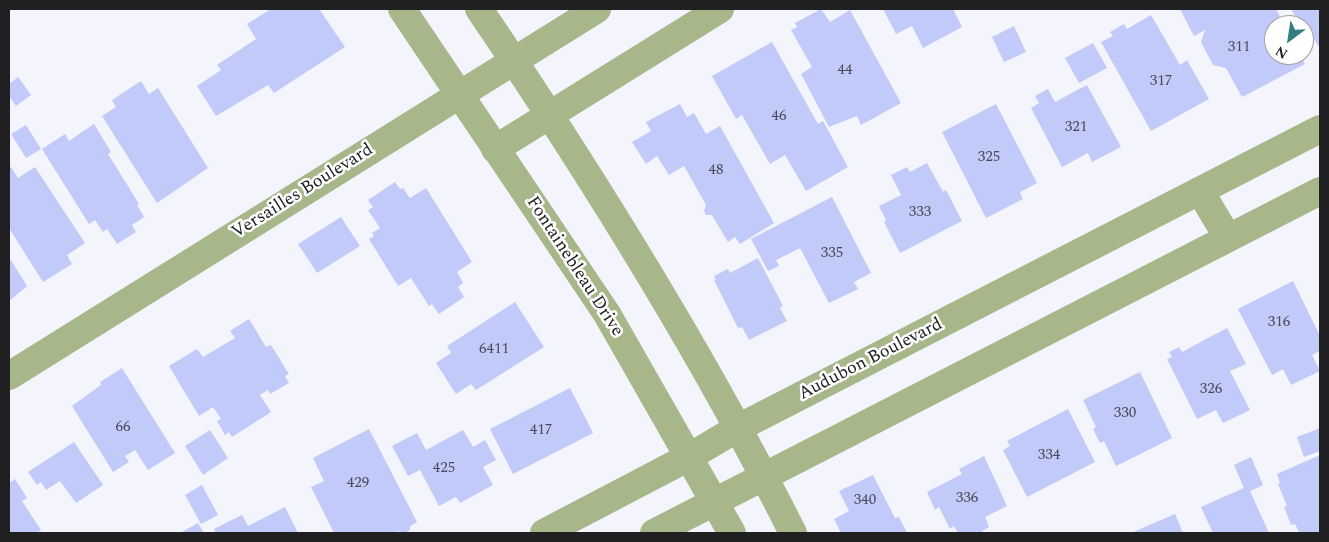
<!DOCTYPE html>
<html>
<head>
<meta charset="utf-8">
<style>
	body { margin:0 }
	#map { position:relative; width:1329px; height:542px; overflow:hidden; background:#f3f4fc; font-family:Spectral,serif }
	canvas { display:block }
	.frame { position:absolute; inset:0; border:10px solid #202023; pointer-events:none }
	.north { position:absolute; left:1264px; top:15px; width:50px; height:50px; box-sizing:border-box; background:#fff; border:1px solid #a6a6a7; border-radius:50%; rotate:211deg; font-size:14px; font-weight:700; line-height:20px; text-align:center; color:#202023 }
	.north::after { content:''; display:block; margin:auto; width:18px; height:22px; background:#357e7f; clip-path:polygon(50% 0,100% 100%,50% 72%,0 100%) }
</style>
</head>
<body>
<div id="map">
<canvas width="1329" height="542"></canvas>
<div class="frame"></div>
<div class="north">N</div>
</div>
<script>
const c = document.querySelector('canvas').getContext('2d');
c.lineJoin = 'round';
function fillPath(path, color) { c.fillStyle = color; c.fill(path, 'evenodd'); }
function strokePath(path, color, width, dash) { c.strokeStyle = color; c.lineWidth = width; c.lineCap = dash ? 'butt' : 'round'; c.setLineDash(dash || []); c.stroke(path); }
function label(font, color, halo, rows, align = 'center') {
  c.font = font + ' Spectral,serif'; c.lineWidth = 5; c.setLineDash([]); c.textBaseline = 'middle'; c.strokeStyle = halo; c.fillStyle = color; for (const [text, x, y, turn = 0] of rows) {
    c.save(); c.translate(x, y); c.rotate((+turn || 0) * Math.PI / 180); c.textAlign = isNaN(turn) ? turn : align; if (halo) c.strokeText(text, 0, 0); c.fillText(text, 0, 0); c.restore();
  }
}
fillPath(new Path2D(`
	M 271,9 L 319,9 L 345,47 L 274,93 L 268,85 L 216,116 L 197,86 L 221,70 L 217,65 L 256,39 L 247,24 Z
	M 821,9 L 830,22 L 850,10 L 901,103 L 861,125 L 857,116 L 829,127 L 801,74 L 812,67 L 791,30 L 797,27 L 795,23 Z
	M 883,9 L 953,9 L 962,27 L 923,48 L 912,26 L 896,34 Z
	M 1180,9 L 1276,9 L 1284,25 L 1274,25 L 1274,55 L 1300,55 L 1305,64 L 1242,97 L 1226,68 L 1213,65 L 1201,42 L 1205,30 L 1194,36 Z
	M 1291,9 L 1320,9 L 1320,44 L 1318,46 L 1310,32 L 1305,34 L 1304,25 L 1300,25 Z
	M 1151,15 L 1180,65 L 1187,60 L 1209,99 L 1151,131 L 1101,42 L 1113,36 L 1110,32 L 1124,24 L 1127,29 Z
	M 1014,26 L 1026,52 L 1004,62 L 992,37 Z
	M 772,42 L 818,124 L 823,121 L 848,167 L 806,191 L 785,155 L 770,164 L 742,115 L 736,119 L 712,76 Z
	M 1093,43 L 1107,68 L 1079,83 L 1065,58 Z
	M 18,77 L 31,95 L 16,106 L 9,96 L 9,84 Z
	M 141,81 L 149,94 L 158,88 L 208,168 L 157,203 L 102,116 L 116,107 L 112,100 Z
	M 1087,85 L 1121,147 L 1092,162 L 1088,153 L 1062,167 L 1031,108 L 1039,103 L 1035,96 L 1048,89 L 1055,102 Z
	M 680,104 L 687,117 L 694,113 L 706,134 L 720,126 L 774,223 L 740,244 L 735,237 L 728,242 L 712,215 L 706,215 L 704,211 L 706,205 L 684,166 L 669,175 L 657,156 L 646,164 L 632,142 L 651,131 L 646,122 Z
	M 996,104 L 1037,183 L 1020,192 L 1023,199 L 986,218 L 942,132 Z
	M 94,124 L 111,152 L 108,154 L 139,204 L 137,205 L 144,217 L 132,225 L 136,232 L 117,244 L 107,229 L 103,232 L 95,220 L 89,224 L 42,149 L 65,134 L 69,141 Z
	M 26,125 L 41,149 L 26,158 L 11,134 Z
	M 927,163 L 943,192 L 946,190 L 962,221 L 900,253 L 884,222 L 886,220 L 879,206 L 901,195 L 891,175 L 907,167 L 910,172 Z
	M 11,167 L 18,178 L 35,167 L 85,243 L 67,255 L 72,264 L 43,282 L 9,228 L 9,168 Z
	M 395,182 L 400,189 L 403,188 L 410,198 L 426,188 L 472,262 L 457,272 L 463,283 L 458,287 L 464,297 L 439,314 L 432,304 L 429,306 L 411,278 L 398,286 L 369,239 L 374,236 L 372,233 L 380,228 L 368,210 L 373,207 L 368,200 Z
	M 832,197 L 871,273 L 854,282 L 858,289 L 829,303 L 800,248 L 776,260 L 779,266 L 768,271 L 751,239 Z
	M 341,217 L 360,246 L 317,273 L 298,244 Z
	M 9,257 L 27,286 L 9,301 Z
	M 758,258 L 783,306 L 780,308 L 787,321 L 749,340 L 742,327 L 738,328 L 714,280 L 716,279 L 714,276 L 728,269 L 730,273 Z
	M 1293,281 L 1320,336 L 1320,351 L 1312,355 L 1320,371 L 1291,385 L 1283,369 L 1272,375 L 1238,309 Z
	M 515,302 L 544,347 L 476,390 L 471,384 L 456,394 L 436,363 L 451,353 L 447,346 Z
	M 249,319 L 266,347 L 271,345 L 289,374 L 285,376 L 289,383 L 270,394 L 268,390 L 260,395 L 271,412 L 232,437 L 229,432 L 225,435 L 217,421 L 221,419 L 213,407 L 199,416 L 169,366 L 197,349 L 203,357 L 235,338 L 230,331 Z
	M 1227,328 L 1246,364 L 1230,371 L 1250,410 L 1223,423 L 1216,410 L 1197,419 L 1167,359 L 1172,357 L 1169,352 L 1179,347 L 1182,352 Z
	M 122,368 L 175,453 L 148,470 L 135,450 L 125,456 L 129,462 L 113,472 L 72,406 L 101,385 L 100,382 Z
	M 1140,372 L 1172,438 L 1116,466 L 1104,441 L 1100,443 L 1093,429 L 1096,427 L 1083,400 Z
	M 570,388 L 593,433 L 513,474 L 490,429 Z
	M 1068,409 L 1095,462 L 1027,497 L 1003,450 L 1010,446 L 1007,441 Z
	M 1320,428 L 1320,451 L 1304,457 L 1297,437 Z
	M 369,429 L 417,522 L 410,526 L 410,530 L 404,533 L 398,531 L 395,533 L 334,533 L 311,487 L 324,481 L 313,458 Z
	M 210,430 L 228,458 L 203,475 L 185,446 Z
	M 463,430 L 473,447 L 485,440 L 496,460 L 483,467 L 493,485 L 460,503 L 456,497 L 439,506 L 420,470 L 408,476 L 392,446 L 417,433 L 426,450 Z
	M 74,442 L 103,485 L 76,503 L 60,481 L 46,490 L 41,482 L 37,485 L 28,472 Z
	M 1320,455 L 1320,533 L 1295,533 L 1299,532 L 1295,524 L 1291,525 L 1284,507 L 1287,506 L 1278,484 L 1280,483 L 1277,474 Z
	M 984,456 L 1007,506 L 985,517 L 989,527 L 982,531 L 984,533 L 958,533 L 954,526 L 950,529 L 939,507 L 935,510 L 927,492 L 962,474 L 959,469 Z
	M 1251,457 L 1263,485 L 1250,491 L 1269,533 L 1213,533 L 1201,507 L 1244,488 L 1234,465 Z
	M 873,475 L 895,518 L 899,517 L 907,533 L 841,533 L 834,519 L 849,511 L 839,491 Z
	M 15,479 L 27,498 L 22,501 L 41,530 L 36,533 L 9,533 L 9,483 Z
	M 202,485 L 218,515 L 201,524 L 185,495 Z
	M 285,507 L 298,533 L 216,533 L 214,529 L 242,515 L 248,526 Z
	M 1175,514 L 1183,533 L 1131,533 Z
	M 198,523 L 204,533 L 180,533 Z`), '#c1caf9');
strokePath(new Path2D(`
	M 495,149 L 720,9
	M 1200,191 L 1228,238
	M 9,376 L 597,9
	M 544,533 L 689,457 L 738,428 L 1320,129
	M 654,533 L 1320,191`), '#a7b78a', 28);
strokePath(new Path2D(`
	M 402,9 L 607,314 L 732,533
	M 479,9 C 593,177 702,352 793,533`), '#a7b78a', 28);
label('15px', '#484a58', null, [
	["311",1239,48],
	["44",845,71],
	["317",1161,82],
	["46",779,117],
	["321",1076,128],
	["325",989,158],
	["48",716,171],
	["333",920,213],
	["335",832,254],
	["316",1279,323],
	["6411",494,350],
	["326",1211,390],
	["330",1125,414],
	["66",123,428],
	["417",541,431],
	["334",1049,456],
	["425",444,469],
	["429",358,484],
	["336",967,499],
	["340",865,501]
]);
label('18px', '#202023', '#fff', [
	["Versailles Boulevard",303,192,-32],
	["Fontainebleau Drive",574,267,57],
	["Audubon Boulevard",871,360,-27]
]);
</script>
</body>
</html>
